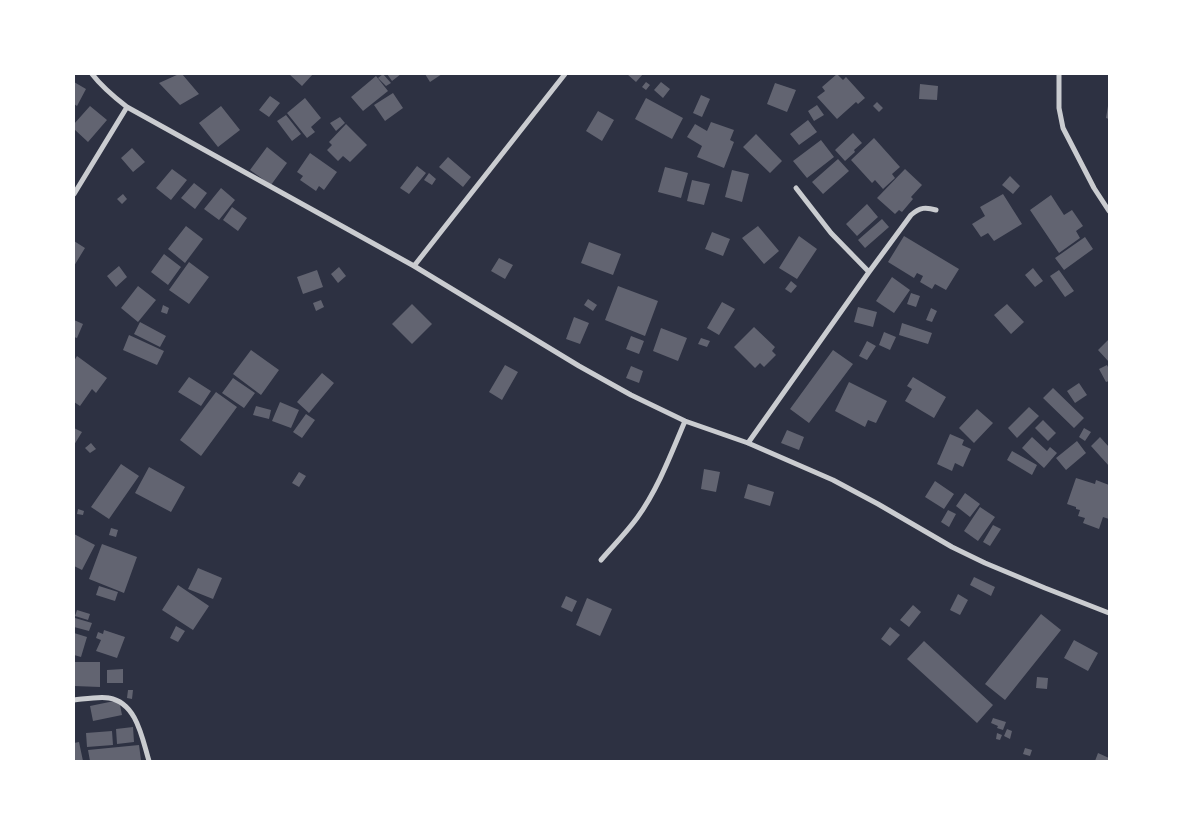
<!DOCTYPE html>
<html>
<head>
<meta charset="utf-8">
<style>
	body { margin:0 }
	#map { position:relative; width:1183px; height:835px; overflow:hidden; background:#2d3142; font-family:"Golos Text",sans-serif }
	canvas { display:block }
	.frame { position:absolute; inset:0; border:75px solid #fff; pointer-events:none }
</style>
</head>
<body>
<div id="map">
<canvas width="1183" height="835"></canvas>
<div class="frame"></div>
</div>
<script>
const c = document.querySelector('canvas').getContext('2d');
c.lineJoin = 'round';
function fillPath(path, color) { c.fillStyle = color; c.fill(path, 'evenodd'); }
function strokePath(path, color, width, dash) { c.strokeStyle = color; c.lineWidth = width; c.lineCap = dash ? 'butt' : 'round'; c.setLineDash(dash || []); c.stroke(path); }
fillPath(new Path2D(`
	M 179,74 L 182,74 L 199,94 L 180,105 L 159,83 Z
	M 289,74 L 313,74 L 302,86 Z
	M 383,74 L 391,83 L 386,86 L 378,78 Z
	M 387,74 L 401,74 L 392,81 Z
	M 425,74 L 442,74 L 430,82 Z
	M 627,74 L 643,74 L 636,82 Z
	M 837,74 L 843,80 L 846,77 L 865,98 L 858,104 L 856,102 L 837,119 L 817,97 L 825,91 L 822,87 Z
	M 376,76 L 388,91 L 363,111 L 351,97 Z
	M 74,82 L 86,89 L 77,106 L 74,104 Z
	M 646,82 L 650,85 L 646,90 L 642,87 Z
	M 661,82 L 670,89 L 663,98 L 654,90 Z
	M 775,83 L 796,90 L 787,112 L 767,104 Z
	M 920,84 L 938,86 L 937,100 L 919,99 Z
	M 393,93 L 403,108 L 385,121 L 374,105 Z
	M 701,95 L 710,99 L 702,117 L 693,113 Z
	M 270,96 L 280,103 L 269,117 L 259,110 Z
	M 305,98 L 321,118 L 311,127 L 315,132 L 307,138 L 287,113 Z
	M 646,98 L 683,118 L 672,139 L 635,119 Z
	M 877,102 L 883,108 L 879,112 L 873,106 Z
	M 817,105 L 824,115 L 814,121 L 808,111 Z
	M 90,106 L 107,120 L 88,142 L 74,129 L 74,124 Z
	M 221,106 L 240,130 L 218,147 L 199,123 Z
	M 1108,106 L 1109,106 L 1109,119 L 1106,118 Z
	M 598,111 L 614,120 L 602,141 L 586,131 Z
	M 286,115 L 301,134 L 292,141 L 277,121 Z
	M 340,117 L 345,123 L 336,131 L 330,123 Z
	M 808,120 L 817,132 L 799,145 L 790,134 Z
	M 711,122 L 734,130 L 730,140 L 734,142 L 724,168 L 697,157 L 702,146 L 687,137 L 695,124 L 707,131 Z
	M 346,124 L 367,145 L 350,162 L 343,156 L 338,161 L 327,150 L 332,145 L 329,142 Z
	M 853,133 L 862,143 L 854,150 L 855,152 L 845,161 L 835,150 Z
	M 756,134 L 782,161 L 770,173 L 743,147 Z
	M 874,138 L 900,167 L 892,174 L 895,178 L 883,189 L 875,180 L 872,183 L 851,160 Z
	M 821,140 L 834,157 L 807,178 L 793,161 Z
	M 267,147 L 287,163 L 271,185 L 250,170 Z
	M 132,148 L 145,162 L 133,172 L 121,158 Z
	M 310,153 L 337,172 L 324,190 L 319,186 L 316,191 L 300,180 L 303,176 L 297,172 Z
	M 448,157 L 471,177 L 463,187 L 439,167 Z
	M 838,159 L 849,171 L 823,194 L 812,182 Z
	M 417,166 L 426,173 L 409,194 L 400,188 Z
	M 665,167 L 688,173 L 681,198 L 658,192 Z
	M 172,169 L 187,180 L 171,200 L 156,188 Z
	M 905,169 L 922,185 L 911,197 L 913,199 L 902,212 L 899,210 L 895,214 L 877,198 Z
	M 732,170 L 749,174 L 742,202 L 725,197 Z
	M 429,173 L 436,179 L 432,185 L 424,180 Z
	M 1010,176 L 1020,186 L 1013,194 L 1002,185 Z
	M 692,180 L 710,184 L 704,205 L 687,201 Z
	M 194,183 L 207,193 L 195,209 L 181,198 Z
	M 221,188 L 235,200 L 219,220 L 204,209 Z
	M 123,194 L 127,199 L 122,204 L 117,199 Z
	M 1003,194 L 1022,224 L 994,241 L 988,233 L 981,237 L 972,224 L 985,216 L 980,207 Z
	M 1051,195 L 1064,215 L 1072,210 L 1083,226 L 1076,231 L 1080,238 L 1059,253 L 1030,210 Z
	M 867,204 L 878,217 L 857,236 L 846,224 Z
	M 232,207 L 247,218 L 238,231 L 223,220 Z
	M 882,219 L 889,227 L 865,248 L 858,240 Z
	M 186,226 L 203,239 L 185,263 L 168,249 Z
	M 758,226 L 779,251 L 764,264 L 742,238 Z
	M 712,232 L 730,239 L 723,256 L 705,249 Z
	M 799,236 L 817,249 L 797,279 L 779,268 Z
	M 904,236 L 959,269 L 946,290 L 935,284 L 932,289 L 920,282 L 923,276 L 917,273 L 914,278 L 888,262 Z
	M 1085,237 L 1093,249 L 1064,270 L 1055,258 Z
	M 74,241 L 85,248 L 74,266 Z
	M 589,242 L 621,254 L 613,275 L 581,263 Z
	M 164,254 L 181,267 L 168,285 L 151,272 Z
	M 499,258 L 513,265 L 505,279 L 491,271 Z
	M 189,262 L 209,277 L 189,304 L 169,290 Z
	M 119,266 L 127,277 L 116,287 L 107,276 Z
	M 339,267 L 346,276 L 338,283 L 331,274 Z
	M 1033,268 L 1043,281 L 1035,287 L 1025,275 Z
	M 317,270 L 323,287 L 303,294 L 297,277 Z
	M 1059,270 L 1074,291 L 1065,297 L 1050,276 Z
	M 892,277 L 910,290 L 894,313 L 876,301 Z
	M 791,281 L 797,286 L 791,293 L 785,289 Z
	M 138,286 L 156,300 L 138,322 L 121,308 Z
	M 618,286 L 658,301 L 645,336 L 605,320 Z
	M 911,293 L 920,296 L 916,307 L 907,304 Z
	M 588,299 L 597,305 L 593,311 L 584,305 Z
	M 321,300 L 324,307 L 316,311 L 313,303 Z
	M 722,302 L 735,309 L 719,335 L 707,328 Z
	M 412,304 L 432,324 L 412,344 L 392,324 Z
	M 1007,304 L 1024,322 L 1011,334 L 994,315 Z
	M 163,305 L 169,308 L 167,314 L 161,312 Z
	M 858,307 L 877,312 L 873,327 L 854,322 Z
	M 931,308 L 937,311 L 932,322 L 926,320 Z
	M 574,317 L 589,323 L 580,344 L 566,339 Z
	M 74,320 L 83,324 L 77,338 L 74,337 Z
	M 140,322 L 166,336 L 160,347 L 134,334 Z
	M 902,323 L 932,333 L 928,344 L 899,335 Z
	M 754,327 L 775,347 L 772,351 L 776,355 L 764,367 L 760,363 L 755,368 L 734,347 Z
	M 661,328 L 687,338 L 678,361 L 653,351 Z
	M 884,332 L 896,337 L 890,350 L 879,345 Z
	M 129,335 L 164,351 L 157,365 L 123,350 Z
	M 631,336 L 644,341 L 639,354 L 626,349 Z
	M 701,338 L 710,341 L 707,347 L 698,344 Z
	M 1109,339 L 1109,362 L 1098,350 Z
	M 867,341 L 876,346 L 867,360 L 859,356 Z
	M 251,350 L 279,370 L 261,395 L 233,374 Z
	M 833,350 L 853,364 L 809,423 L 790,409 Z
	M 77,356 L 107,378 L 96,393 L 92,389 L 80,406 L 74,402 L 74,361 Z
	M 505,365 L 518,372 L 502,400 L 489,392 Z
	M 1107,365 L 1109,369 L 1109,381 L 1106,382 L 1099,369 Z
	M 631,366 L 643,371 L 639,383 L 626,378 Z
	M 322,373 L 334,383 L 309,413 L 297,402 Z
	M 189,377 L 211,391 L 201,406 L 178,392 Z
	M 913,377 L 946,397 L 934,418 L 905,401 L 912,389 L 907,386 Z
	M 233,378 L 255,393 L 244,408 L 222,393 Z
	M 849,382 L 887,401 L 876,423 L 868,420 L 865,427 L 835,411 Z
	M 1079,383 L 1087,395 L 1075,403 L 1067,391 Z
	M 1053,388 L 1084,418 L 1074,428 L 1043,398 Z
	M 216,392 L 237,407 L 201,456 L 180,440 Z
	M 280,402 L 299,410 L 291,428 L 272,421 Z
	M 256,406 L 271,410 L 269,419 L 253,415 Z
	M 1029,407 L 1039,416 L 1017,438 L 1008,428 Z
	M 977,409 L 993,423 L 974,443 L 959,428 Z
	M 306,414 L 315,420 L 302,438 L 293,432 Z
	M 1043,420 L 1056,433 L 1048,441 L 1035,428 Z
	M 74,428 L 82,432 L 74,445 Z
	M 1084,428 L 1091,432 L 1085,441 L 1079,437 Z
	M 787,430 L 804,437 L 799,450 L 781,443 Z
	M 950,434 L 964,440 L 962,445 L 971,449 L 963,467 L 955,463 L 952,471 L 937,464 Z
	M 1032,437 L 1047,451 L 1050,447 L 1057,453 L 1044,468 L 1022,448 Z
	M 1100,437 L 1109,447 L 1109,466 L 1091,446 Z
	M 1077,441 L 1086,453 L 1066,470 L 1056,458 Z
	M 91,443 L 96,449 L 90,453 L 85,448 Z
	M 1012,451 L 1037,465 L 1032,475 L 1007,460 Z
	M 121,464 L 139,476 L 109,519 L 91,507 Z
	M 149,467 L 185,487 L 171,512 L 135,493 Z
	M 704,469 L 720,472 L 716,492 L 701,489 Z
	M 299,472 L 306,476 L 299,487 L 292,483 Z
	M 1076,478 L 1095,484 L 1096,480 L 1109,485 L 1109,519 L 1103,517 L 1099,529 L 1083,523 L 1085,518 L 1078,516 L 1080,510 L 1076,509 L 1076,507 L 1067,504 Z
	M 935,481 L 954,494 L 944,509 L 925,497 Z
	M 748,484 L 774,492 L 770,506 L 744,498 Z
	M 965,493 L 980,504 L 970,517 L 956,506 Z
	M 980,507 L 995,517 L 978,541 L 964,531 Z
	M 78,509 L 84,511 L 83,515 L 77,514 Z
	M 948,510 L 956,514 L 949,527 L 941,522 Z
	M 993,525 L 1001,529 L 990,546 L 983,542 Z
	M 111,528 L 118,530 L 116,537 L 109,535 Z
	M 74,534 L 95,545 L 82,570 L 74,566 Z
	M 102,544 L 137,557 L 124,593 L 89,579 Z
	M 198,568 L 222,578 L 213,599 L 188,589 Z
	M 974,577 L 995,587 L 991,596 L 970,585 Z
	M 178,585 L 209,606 L 193,630 L 162,610 Z
	M 99,586 L 118,592 L 115,601 L 96,595 Z
	M 958,594 L 968,600 L 960,615 L 950,610 Z
	M 566,596 L 577,601 L 572,612 L 561,607 Z
	M 587,598 L 612,609 L 600,636 L 576,625 Z
	M 913,605 L 921,612 L 909,627 L 900,620 Z
	M 77,610 L 90,614 L 88,620 L 75,616 Z
	M 1041,614 L 1061,630 L 1005,700 L 985,684 Z
	M 75,618 L 92,623 L 89,631 L 74,627 Z
	M 176,626 L 185,631 L 178,642 L 170,638 Z
	M 890,627 L 900,635 L 890,646 L 881,639 Z
	M 104,630 L 125,637 L 117,658 L 96,651 L 101,640 L 96,638 L 98,632 L 103,634 Z
	M 74,633 L 87,637 L 81,657 L 74,655 Z
	M 1074,640 L 1098,653 L 1088,671 L 1064,658 Z
	M 924,641 L 993,705 L 977,723 L 907,659 Z
	M 74,662 L 100,662 L 100,687 L 74,686 Z
	M 123,669 L 123,683 L 107,683 L 107,670 Z
	M 1037,677 L 1048,678 L 1047,689 L 1036,688 Z
	M 128,690 L 133,690 L 132,699 L 127,698 Z
	M 119,700 L 122,715 L 93,721 L 90,706 Z
	M 993,718 L 1006,722 L 1003,730 L 997,728 L 998,726 L 991,723 Z
	M 133,727 L 134,742 L 117,744 L 116,729 Z
	M 1007,729 L 1012,731 L 1010,739 L 1004,736 Z
	M 112,731 L 113,745 L 87,747 L 86,733 Z
	M 997,733 L 1002,735 L 1000,740 L 996,739 Z
	M 79,742 L 83,761 L 74,761 L 74,743 Z
	M 139,745 L 141,760 L 90,761 L 88,750 Z
	M 1025,748 L 1032,750 L 1030,756 L 1023,754 Z
	M 1098,753 L 1109,758 L 1109,761 L 1095,761 Z`), '#626471');
strokePath(new Path2D(`
	M 92,74 C 102,87 114,97 127,107 L 414,266 L 579,366 L 631,395 L 685,421 L 748,443 L 833,480 L 878,504 L 952,547 L 985,563 L 1045,588 L 1109,613
	M 1059,74 L 1059,108 L 1063,128 L 1094,188 L 1109,211
	M 796,188 L 831,233 L 869,272
	M 74,194 L 127,107
	M 414,266 L 565,74
	M 748,443 L 869,272 L 911,215 C 920,207 926,207 936,210
	M 601,560 C 613,546 626,533 637,518 C 658,489 671,454 685,421
	M 74,700 C 84,699 100,696 109,698 C 137,703 142,738 149,761`), '#caccd0', 5);
</script>
</body>
</html>
